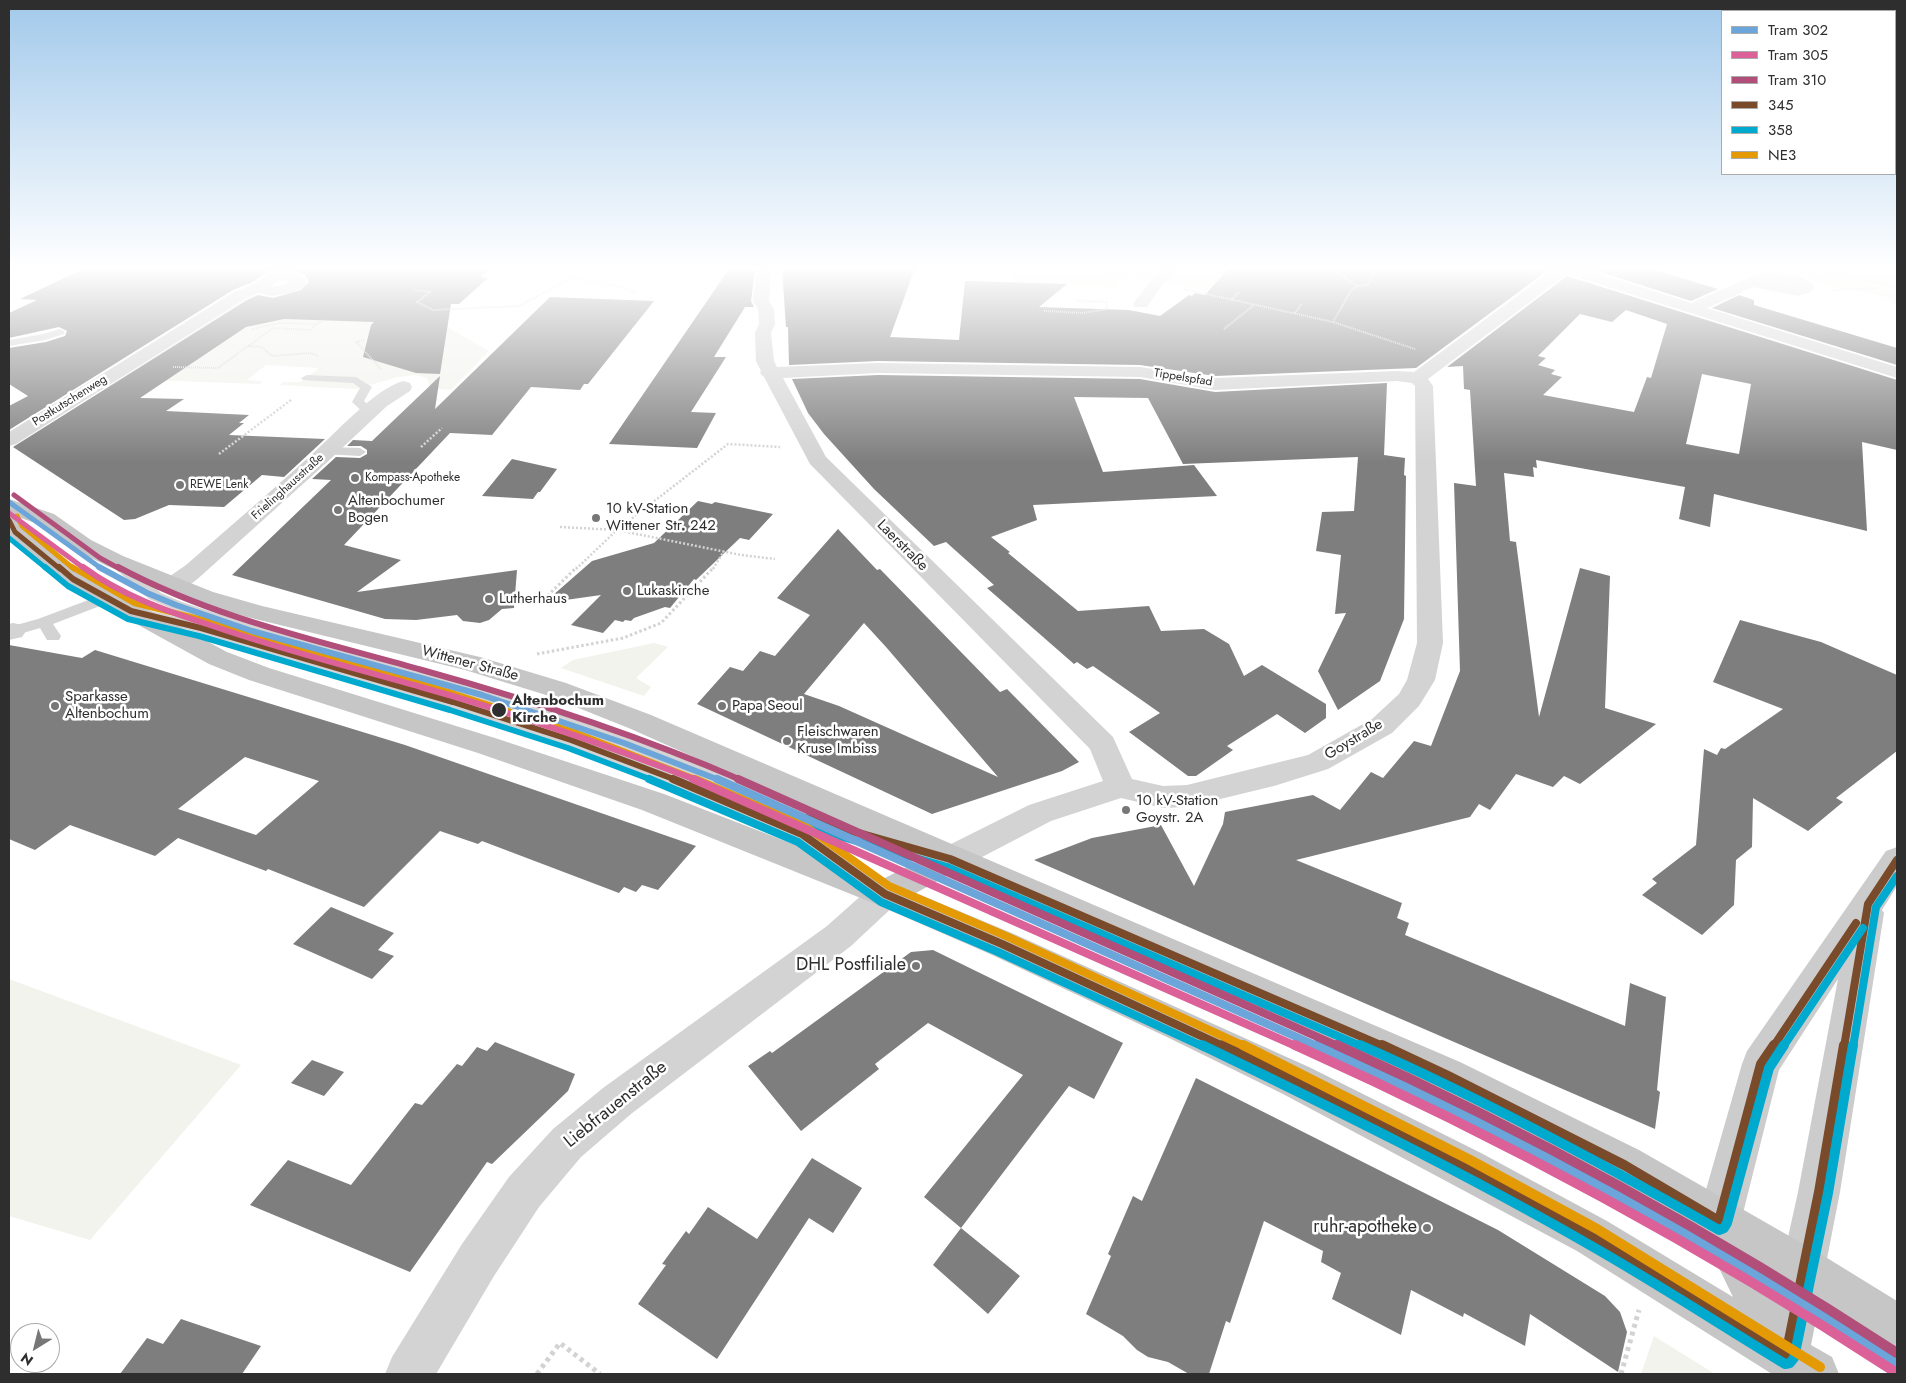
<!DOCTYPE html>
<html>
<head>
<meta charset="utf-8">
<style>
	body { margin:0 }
	#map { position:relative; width:1906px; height:1383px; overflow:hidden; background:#fff; font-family:Jost,sans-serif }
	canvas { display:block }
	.frame { position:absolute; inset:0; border:10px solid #2e2e2e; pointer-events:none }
	.legend { position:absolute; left:1721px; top:10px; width:175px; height:165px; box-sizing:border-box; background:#fff; border:1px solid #ababab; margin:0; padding:6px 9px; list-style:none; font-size:15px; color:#2e2e2e }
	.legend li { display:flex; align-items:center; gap:10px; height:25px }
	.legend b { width:25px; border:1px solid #ababab }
	.north { position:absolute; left:10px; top:1323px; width:50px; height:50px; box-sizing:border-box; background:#fff; border:1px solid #ababab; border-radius:50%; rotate:216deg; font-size:14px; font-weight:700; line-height:20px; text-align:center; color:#2e2e2e }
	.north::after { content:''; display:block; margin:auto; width:18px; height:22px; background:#777; clip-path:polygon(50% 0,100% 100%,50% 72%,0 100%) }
</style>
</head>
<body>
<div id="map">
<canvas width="1906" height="1383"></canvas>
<div class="frame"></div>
<ul class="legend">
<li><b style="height:6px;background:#6ba5d9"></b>Tram 302</li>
<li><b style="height:6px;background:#db6198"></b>Tram 305</li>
<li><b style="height:6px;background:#b14e7a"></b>Tram 310</li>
<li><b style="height:6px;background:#7a4b2a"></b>345</li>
<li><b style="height:6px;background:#00a9ce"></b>358</li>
<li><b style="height:6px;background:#e39a05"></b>NE3</li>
</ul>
<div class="north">N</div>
</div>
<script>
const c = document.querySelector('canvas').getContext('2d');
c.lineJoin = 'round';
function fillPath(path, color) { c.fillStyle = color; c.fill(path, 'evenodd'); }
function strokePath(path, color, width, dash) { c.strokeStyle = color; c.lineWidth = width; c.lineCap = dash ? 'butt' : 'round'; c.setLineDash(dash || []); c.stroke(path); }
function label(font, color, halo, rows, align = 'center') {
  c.font = font + ' Jost,sans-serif'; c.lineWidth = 5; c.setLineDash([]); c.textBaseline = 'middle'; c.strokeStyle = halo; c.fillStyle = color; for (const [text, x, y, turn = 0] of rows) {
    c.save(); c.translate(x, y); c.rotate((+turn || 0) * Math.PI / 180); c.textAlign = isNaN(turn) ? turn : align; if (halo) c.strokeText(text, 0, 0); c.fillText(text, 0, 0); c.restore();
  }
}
fillPath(new Path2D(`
	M 1013,268 L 1422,268 L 1339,320 L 1151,279 L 1119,276 L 1116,287 L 1013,282 Z
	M 1792,268 L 1897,268 L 1897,305 L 1877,295 L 1826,285 Z
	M 248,294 L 267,297 L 402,301 L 489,351 L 451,390 L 430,388 L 427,378 L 416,375 L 398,377 L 356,389 L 279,385 L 283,382 L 301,382 L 319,368 L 266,365 L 247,380 L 261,381 L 262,383 L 260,384 L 149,380 L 143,384 L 101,389 Z
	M 654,643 L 668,647 L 636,678 L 651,687 L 644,696 L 561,668 L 573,660 Z
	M 9,979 L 241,1065 L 90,1240 L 9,1216 Z
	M 1654,1336 L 1715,1374 L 1641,1374 Z`), '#f1f3ec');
fillPath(new Path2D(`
	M 85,268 L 272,268 L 253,282 L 233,290 L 9,430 L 9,406 L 28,396 L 9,384 L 9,348 L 46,342 L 65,336 L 67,331 L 59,327 L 9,338 L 9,313 L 37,300 L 20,299 Z
	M 295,268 L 488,268 L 485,270 L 488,271 L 481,277 L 488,278 L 459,304 L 451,304 L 440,374 L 416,373 L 363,357 L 371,325 L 374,322 L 284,319 L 246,327 L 140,398 L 184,399 L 166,411 L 249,415 L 239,423 L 244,423 L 229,435 L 325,439 L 284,477 L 262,475 L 224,507 L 169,505 L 135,519 L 124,520 L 13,447 L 247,300 L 258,295 L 273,298 L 301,290 L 309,282 L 305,275 L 293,271 Z
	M 782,268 L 915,268 L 890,337 L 959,340 L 965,281 L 1067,284 L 1039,307 L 1129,310 L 1160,316 L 1189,295 L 1192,296 L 1195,293 L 1205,295 L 1229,268 L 1551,268 L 1416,368 L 1215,376 L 1140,365 L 878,361 L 789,365 L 788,327 L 786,327 Z
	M 1588,268 L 1649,268 L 1718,289 L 1691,301 Z
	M 729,269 L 755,270 L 751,301 L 754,307 L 745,307 L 714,357 L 726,357 L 691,412 L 716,413 L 697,448 L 609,444 Z
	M 1567,276 L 1897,380 L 1897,450 L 1862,442 L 1867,531 L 1714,494 L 1710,527 L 1679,519 L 1685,487 L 1536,460 L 1537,468 L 1533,467 L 1534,477 L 1504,473 L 1510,541 L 1516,542 L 1539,717 L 1580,568 L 1610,576 L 1605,708 L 1656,724 L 1580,784 L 1564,776 L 1553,787 L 1516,774 L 1490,810 L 1479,804 L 1470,817 L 1296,860 L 1402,903 L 1397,918 L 1409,923 L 1405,935 L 1625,1026 L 1630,983 L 1666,997 L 1657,1090 L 1660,1092 L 1655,1129 L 1034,860 L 1092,838 L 1161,825 L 1194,886 L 1223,824 L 1225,812 L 1313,795 L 1340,810 L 1371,772 L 1383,778 L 1414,741 L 1431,746 L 1460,671 L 1454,483 L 1476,486 L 1470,390 L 1464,389 L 1463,366 L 1447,367 ZM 1626,310 L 1667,324 L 1651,378 L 1647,377 L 1634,412 L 1543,395 L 1562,377 L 1551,374 L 1555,370 L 1538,365 L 1546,358 L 1538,356 L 1580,314 L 1612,322 ZM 1702,374 L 1751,384 L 1739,454 L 1686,444 Z
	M 1739,295 L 1754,300 L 1754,305 L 1897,348 L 1897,365 L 1712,308 Z
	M 550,297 L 654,301 L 588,384 L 584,384 L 580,390 L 531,387 L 492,435 L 450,433 L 344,545 L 401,560 L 357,592 L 517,570 L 514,608 L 502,609 L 489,620 L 480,623 L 463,621 L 457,615 L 416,620 L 385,619 L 232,575 L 331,480 L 312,479 L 336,457 L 360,458 L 367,454 L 367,450 L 361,446 L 347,446 L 353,440 L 372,441 L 440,376 L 435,409 Z
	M 878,375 L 1140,379 L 1215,392 L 1387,383 L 1384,455 L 1405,458 L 1404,475 L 1406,476 L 1404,619 L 1380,681 L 1338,710 L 1318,671 L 1346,613 L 1335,614 L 1341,555 L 1316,551 L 1322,512 L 1354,511 L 1358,457 L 1183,464 L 1148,398 L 1074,397 L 1103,472 L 1194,465 L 1217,496 L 1033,505 L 1037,520 L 991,537 L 1010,552 L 1008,553 L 1078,611 L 1149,606 L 1161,631 L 1204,629 L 1229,644 L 1244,676 L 1262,665 L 1326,704 L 1326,718 L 1305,733 L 1277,714 L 1227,746 L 1233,750 L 1196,776 L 1188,776 L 1129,732 L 1160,713 L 1093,666 L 1087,669 L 1077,662 L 1074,664 L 987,588 L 994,585 L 946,542 L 934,546 L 874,489 L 824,434 L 808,413 L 792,379 Z
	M 512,459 L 557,469 L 540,492 L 538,492 L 533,499 L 482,496 Z
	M 698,501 L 712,504 L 715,502 L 773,514 L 749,540 L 740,538 L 696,580 L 694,579 L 670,608 L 665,607 L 634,618 L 631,621 L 625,620 L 623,622 L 615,620 L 603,633 L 571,625 L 601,595 L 544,603 L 592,561 L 654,543 Z
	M 838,529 L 877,570 L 880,569 L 1000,692 L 1007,689 L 1079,762 L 1062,771 L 932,814 L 697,704 L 730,667 L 743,671 L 760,651 L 775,656 L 810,615 L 777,598 ZM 864,623 L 886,647 L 998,777 L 839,706 L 804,694 Z
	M 1740,620 L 1821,642 L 1897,675 L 1897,751 L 1836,798 L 1843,802 L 1808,831 L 1753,798 L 1752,847 L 1736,860 L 1734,905 L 1702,935 L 1642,895 L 1657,883 L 1652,879 L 1696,845 L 1704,749 L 1717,755 L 1721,748 L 1725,749 L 1783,709 L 1713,682 Z
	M 9,645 L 82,658 L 95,650 L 405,745 L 696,846 L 658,890 L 642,885 L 636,892 L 624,887 L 619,893 L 482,841 L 478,844 L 440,831 L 364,907 L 268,869 L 266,871 L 178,838 L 155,856 L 70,825 L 35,850 L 9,839 ZM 245,757 L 319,781 L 256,835 L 178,809 Z
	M 331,907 L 394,933 L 378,950 L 394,956 L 372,979 L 293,944 Z
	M 933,950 L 1123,1043 L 1094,1099 L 1069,1086 L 961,1228 L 924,1197 L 1023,1075 L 928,1023 L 875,1064 L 879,1069 L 801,1131 L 748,1066 L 770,1051 L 772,1053 L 911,952 Z
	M 495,1042 L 575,1074 L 568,1091 L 492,1164 L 487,1162 L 410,1272 L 250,1205 L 288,1160 L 351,1185 L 415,1103 L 422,1105 L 457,1064 L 462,1066 L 477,1047 L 487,1051 Z
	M 312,1060 L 344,1072 L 324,1096 L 291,1083 Z
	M 1196,1078 L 1498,1230 L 1605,1296 L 1620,1312 L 1627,1332 L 1618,1372 L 1530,1314 L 1525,1346 L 1464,1313 L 1463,1317 L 1411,1290 L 1401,1335 L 1332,1299 L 1341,1273 L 1321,1262 L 1323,1251 L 1264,1221 L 1230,1323 L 1226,1321 L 1209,1374 L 1189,1374 L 1168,1362 L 1148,1357 L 1137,1350 L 1123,1336 L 1086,1314 L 1111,1256 L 1108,1254 L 1133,1196 L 1142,1201 Z
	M 812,1158 L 862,1188 L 833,1233 L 809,1218 L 717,1359 L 638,1304 L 666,1265 L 662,1264 L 686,1231 L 689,1234 L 708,1207 L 757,1239 Z
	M 961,1228 L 1020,1276 L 988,1314 L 933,1265 Z
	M 181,1319 L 261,1346 L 242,1374 L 120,1374 L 147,1338 L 163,1344 Z`), '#7e7e7e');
strokePath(new Path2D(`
	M 565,268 L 572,278 L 610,284 L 638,293
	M 1096,268 L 1130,280
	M 1318,268 L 1335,271 L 1357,286
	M 1825,271 L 1897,287
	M 1184,289 L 1333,322 L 1415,349
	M 414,290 L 430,292 L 417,302 L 433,310 L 519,306 L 572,278
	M 1830,290 L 1879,288 L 1882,284
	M 1232,299 L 1239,292
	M 1044,311 L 1083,313 L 1107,309 L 1107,302 L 1077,301
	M 1295,313 L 1302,303
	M 1333,322 L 1352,289 L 1357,286 L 1368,285 L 1377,268
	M 273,328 L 310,330 L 317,324
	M 252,329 L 280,323 L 317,324 L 323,320
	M 1224,329 L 1254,305
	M 364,340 L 356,342 L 381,369
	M 249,346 L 274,327
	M 173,367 L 218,368 L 248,346 L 262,347 L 272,356 L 311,353 L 318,356
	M 289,401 L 291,400`), '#d3d3d3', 2, [1, 1]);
strokePath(new Path2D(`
	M 421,447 L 442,428
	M 219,454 L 291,400
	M 560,527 L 617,530 L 728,444 L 780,447
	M 576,569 L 617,530 L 741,555 L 775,559
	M 713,569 L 724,551`), '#d3d3d3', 2.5, [2, 2]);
strokePath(new Path2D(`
	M 544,599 L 577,567
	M 537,654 L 623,638 L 661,623 L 714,567`), '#d3d3d3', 3, [2.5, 2.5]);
strokePath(new Path2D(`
	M 537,1374 L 560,1343 L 600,1374
	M 1621,1374 L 1639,1310`), '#d3d3d3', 5, [4, 4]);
fillPath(new Path2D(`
	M 60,329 L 65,332 L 64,334 L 45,340 L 9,346 L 9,340 L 43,334 Z
	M 307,375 L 356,377 L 372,387 L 364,401 L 376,412 L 374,415 L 366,415 L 352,402 L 360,388 L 353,383 L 303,380 L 301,378 Z
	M 328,447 L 360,448 L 366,452 L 360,456 L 323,454 L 322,451 L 323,448 Z
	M 115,556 L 120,558 L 161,593 L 182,602 L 258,627 L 488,691 L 631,738 L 720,772 L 818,816 L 908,840 L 911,846 L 908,852 L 901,854 L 806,827 L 869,871 L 873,877 L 869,883 L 862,885 L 855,883 L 795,839 L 672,786 L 602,759 L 417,697 L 196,632 L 137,617 L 135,614 L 137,611 L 143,609 L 207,624 L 429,689 L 616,749 L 686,776 L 804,827 L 706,782 L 617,748 L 476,699 L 246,635 L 170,608 L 149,599 L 110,564 L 107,561 L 110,558 Z
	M 107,593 L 113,595 L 115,598 L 113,601 L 53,624 L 61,636 L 59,640 L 47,640 L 40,628 L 13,636 L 9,635 L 9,627 L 38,619 Z`), '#d3d3d3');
fillPath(new Path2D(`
	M 276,268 L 293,268 L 290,272 L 304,277 L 307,283 L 300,289 L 290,293 L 273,296 L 258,293 L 246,298 L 16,444 L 9,446 L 9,432 L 234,292 L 254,284 ZM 279,280 L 289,281 L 290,282 L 280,286 L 270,287 Z
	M 757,268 L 771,268 L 769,301 L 774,309 L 775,324 L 771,333 L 774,361 L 777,367 L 878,363 L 1140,367 L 1215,378 L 1397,371 L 1414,372 L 1555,268 L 1581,268 L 1691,303 L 1767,270 L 1804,278 L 1815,286 L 1811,292 L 1798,296 L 1753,287 L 1707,308 L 1897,367 L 1897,378 L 1567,274 L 1428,379 L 1433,386 L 1443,643 L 1435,680 L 1419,706 L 1392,733 L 1328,769 L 1274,786 L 1187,807 L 1163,808 L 1121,798 L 1051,821 L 961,868 L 950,872 L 939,868 L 934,859 L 939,850 L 1029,805 L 1103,781 L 1090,749 L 810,464 L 764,377 L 760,373 L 761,371 L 756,361 L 755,333 L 759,324 L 758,309 L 753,301 ZM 1767,280 L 1794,285 L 1796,286 ZM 878,373 L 1140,377 L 1215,390 L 1397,381 L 1412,383 L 1415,386 L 1417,643 L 1407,680 L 1399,694 L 1372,719 L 1308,755 L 1187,785 L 1163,786 L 1132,779 L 1113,737 L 826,457 L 783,378 Z
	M 1164,268 L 1181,268 L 1163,284 L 1147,307 L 1135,307 L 1133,304 L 1135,301 L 1153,278 Z
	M 403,381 L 410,383 L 412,387 L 410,391 L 387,406 L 324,465 L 202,575 C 190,585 180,595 163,591 L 160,586 L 163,581 L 186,565 C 227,529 268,494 309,457 C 333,436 374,389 403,381 Z
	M 13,623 L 22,625 L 26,631 L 22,637 L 9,640 L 9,624 Z
	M 885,881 L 897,885 L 902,894 L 897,903 L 851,946 L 631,1114 L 581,1157 L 539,1207 L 494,1276 L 436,1374 L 385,1374 L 392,1357 L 462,1244 L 509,1177 L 553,1129 L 603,1088 L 827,926 L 873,885 Z`), '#d3d3d3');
fillPath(new Path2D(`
	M 1897,847 L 1897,886 L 1882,910 L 1884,913 L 1840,1192 L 1825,1269 L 1819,1285 L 1803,1291 L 1787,1285 L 1781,1269 L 1798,1192 L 1838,979 L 1779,1070 L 1741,1221 L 1734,1236 L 1719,1243 L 1704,1236 L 1697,1221 L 1742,1064 L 1747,1051 L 1886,851 Z`), '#ccc');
fillPath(new Path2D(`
	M 9,499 L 54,514 L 91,540 L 123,556 L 213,592 L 262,606 L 480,657 L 566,683 L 651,715 L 1460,1062 L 1639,1150 L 1819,1253 L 1897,1301 L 1897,1350 L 1881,1343 L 1819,1305 L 1811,1345 L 1832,1357 L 1839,1374 L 1772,1374 L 1577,1251 L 1283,1094 L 1169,1038 L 990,954 L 873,903 L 642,810 L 478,753 L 249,680 L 209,664 L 64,584 L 9,538 ZM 18,517 L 38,524 L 75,550 L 107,566 L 195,602 L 247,617 L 465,670 L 546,695 L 631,729 L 922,859 L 883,879 L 664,794 L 498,739 L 269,668 L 227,652 L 82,574 L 24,528 ZM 952,873 L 1432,1088 L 1609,1180 L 1703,1235 L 1733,1297 L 1607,1221 L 1481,1153 L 1311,1068 L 1014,934 L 916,893 ZM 1770,1274 L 1778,1280 L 1777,1288 Z`), '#c6c6c6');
strokePath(new Path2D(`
	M 9,520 L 15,532 L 60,569`), '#7a4b2a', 5);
strokePath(new Path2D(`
	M 59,567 L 73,579 L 131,611 L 201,628 L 453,702 L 571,740 L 676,780`), '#7a4b2a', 6);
strokePath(new Path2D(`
	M 673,779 L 802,834 L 885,894 L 1002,944 L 1225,1047
	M 806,818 L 950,859 L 1385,1047
	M 1773,1047 L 1856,923
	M 1844,1047 L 1868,904 L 1897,860`), '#7a4b2a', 8);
strokePath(new Path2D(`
	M 1223,1045 L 1297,1081 L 1466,1168 L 1592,1236 L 1786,1355 L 1819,1192 L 1844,1045
	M 1382,1045 L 1446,1075 L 1624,1165 L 1719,1221 L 1761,1064 L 1774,1045`), '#7a4b2a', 10);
strokePath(new Path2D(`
	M 9,538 L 47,569`), '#00a9ce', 5);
strokePath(new Path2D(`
	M 45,567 L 68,586 L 128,619 L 199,636 L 450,710 L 568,748 L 652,780`), '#00a9ce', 6);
strokePath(new Path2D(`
	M 649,779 L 798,842 L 881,902 L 998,952 L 1204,1047
	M 804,826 L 947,867 L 1363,1047
	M 1783,1047 L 1863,928
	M 1853,1047 L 1876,907 L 1897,876`), '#00a9ce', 8);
strokePath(new Path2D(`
	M 1202,1045 C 1332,1108 1463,1172 1588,1244 C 1655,1282 1719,1324 1785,1364 L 1790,1363 L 1794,1358 L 1828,1193 L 1853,1045
	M 1360,1045 C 1483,1099 1602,1163 1719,1230 L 1724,1228 L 1727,1223 L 1769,1068 L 1784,1045`), '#00a9ce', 10);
strokePath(new Path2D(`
	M 17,516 L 22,526 L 74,569`), '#e39a05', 5);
strokePath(new Path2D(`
	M 72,567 L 134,603 L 203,620 L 455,694 L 574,732 L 698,780`), '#e39a05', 6);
strokePath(new Path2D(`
	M 695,779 L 805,826 L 889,886 L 1006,936 L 1246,1047`), '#e39a05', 8);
strokePath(new Path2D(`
	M 1243,1045 L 1470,1160 L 1597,1229 L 1820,1367`), '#e39a05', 10);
strokePath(new Path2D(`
	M 9,502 L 102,569`), '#6ba5d9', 5);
strokePath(new Path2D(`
	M 99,567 L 147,593 L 176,605 L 252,631 L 482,695 L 624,743 L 719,780`), '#6ba5d9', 6);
strokePath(new Path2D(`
	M 717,779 L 1319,1047`), '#6ba5d9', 8);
strokePath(new Path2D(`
	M 1317,1045 C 1519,1136 1711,1243 1897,1363`), '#6ba5d9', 10);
strokePath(new Path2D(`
	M 9,513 L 85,569`), '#db6198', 5);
strokePath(new Path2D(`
	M 83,567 C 121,595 166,611 210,625 C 279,649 350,667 421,687 C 514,713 606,745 696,780`), '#db6198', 6);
strokePath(new Path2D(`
	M 693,779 L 1298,1047`), '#db6198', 8);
strokePath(new Path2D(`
	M 1295,1045 C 1502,1138 1702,1246 1892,1370`), '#db6198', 10);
strokePath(new Path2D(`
	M 14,495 L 100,558 L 120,569`), '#b14e7a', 5);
strokePath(new Path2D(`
	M 118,567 C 213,618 319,641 422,670 C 530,700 638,735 741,780`), '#b14e7a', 6);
strokePath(new Path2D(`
	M 738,779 L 1340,1047`), '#b14e7a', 8);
strokePath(new Path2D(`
	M 1337,1045 C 1532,1133 1718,1236 1897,1353`), '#b14e7a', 10);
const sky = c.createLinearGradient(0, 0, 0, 462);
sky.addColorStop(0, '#a2c9eb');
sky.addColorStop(0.58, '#fff');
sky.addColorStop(1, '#ffffff00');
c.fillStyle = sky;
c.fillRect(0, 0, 1906, 462);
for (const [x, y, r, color] of [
	[355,478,5,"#777"],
	[180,485,5,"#777"],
	[338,510,5,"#777"],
	[596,518,5,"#777"],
	[627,591,5,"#777"],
	[489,599,5,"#777"],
	[55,706,5,"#777"],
	[722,706,5,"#777"],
	[499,710,8,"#2e2e2e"],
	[787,741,5,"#777"],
	[1126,810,5,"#777"],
	[916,966,5,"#777"],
	[1427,1228,5,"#777"]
]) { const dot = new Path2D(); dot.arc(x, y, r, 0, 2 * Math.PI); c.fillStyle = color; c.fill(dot); strokePath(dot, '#fff', 2); }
label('12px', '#2e2e2e', '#fff', [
	["Tippelspfad",1183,378,9],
	["Postkutschenweg",70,401,-32],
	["Frielinghausstraße",288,487,-42]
]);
label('12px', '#2e2e2e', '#fff', [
	["Kompass-Apotheke",365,478],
	["REWE Lenk",190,485]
], 'left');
label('15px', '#2e2e2e', '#fff', [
	["Altenbochumer",348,501],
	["Bogen",348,518],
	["10 kV-Station",606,509],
	["Wittener Str. 242",606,526],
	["Lukaskirche",637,591],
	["Lutherhaus",499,599],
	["Sparkasse",65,697],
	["Altenbochum",65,714],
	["Papa Seoul",732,706],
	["Fleischwaren",797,732],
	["Kruse Imbiss",797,749],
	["10 kV-Station",1136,801],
	["Goystr. 2A",1136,818]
], 'left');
label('15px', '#2e2e2e', '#fff', [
	["Laerstraße",902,546,45],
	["Wittener Straße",470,664,15],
	["Goystraße",1354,740,-31]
]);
label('bold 15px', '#2e2e2e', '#fff', [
	["Altenbochum",512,701],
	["Kirche",512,718]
], 'left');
label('18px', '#2e2e2e', '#fff', [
	["DHL Postfiliale",906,966],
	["ruhr-apotheke",1417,1228]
], 'right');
label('18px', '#2e2e2e', '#fff', [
	["Liebfrauenstraße",616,1105,-39]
]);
</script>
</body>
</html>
